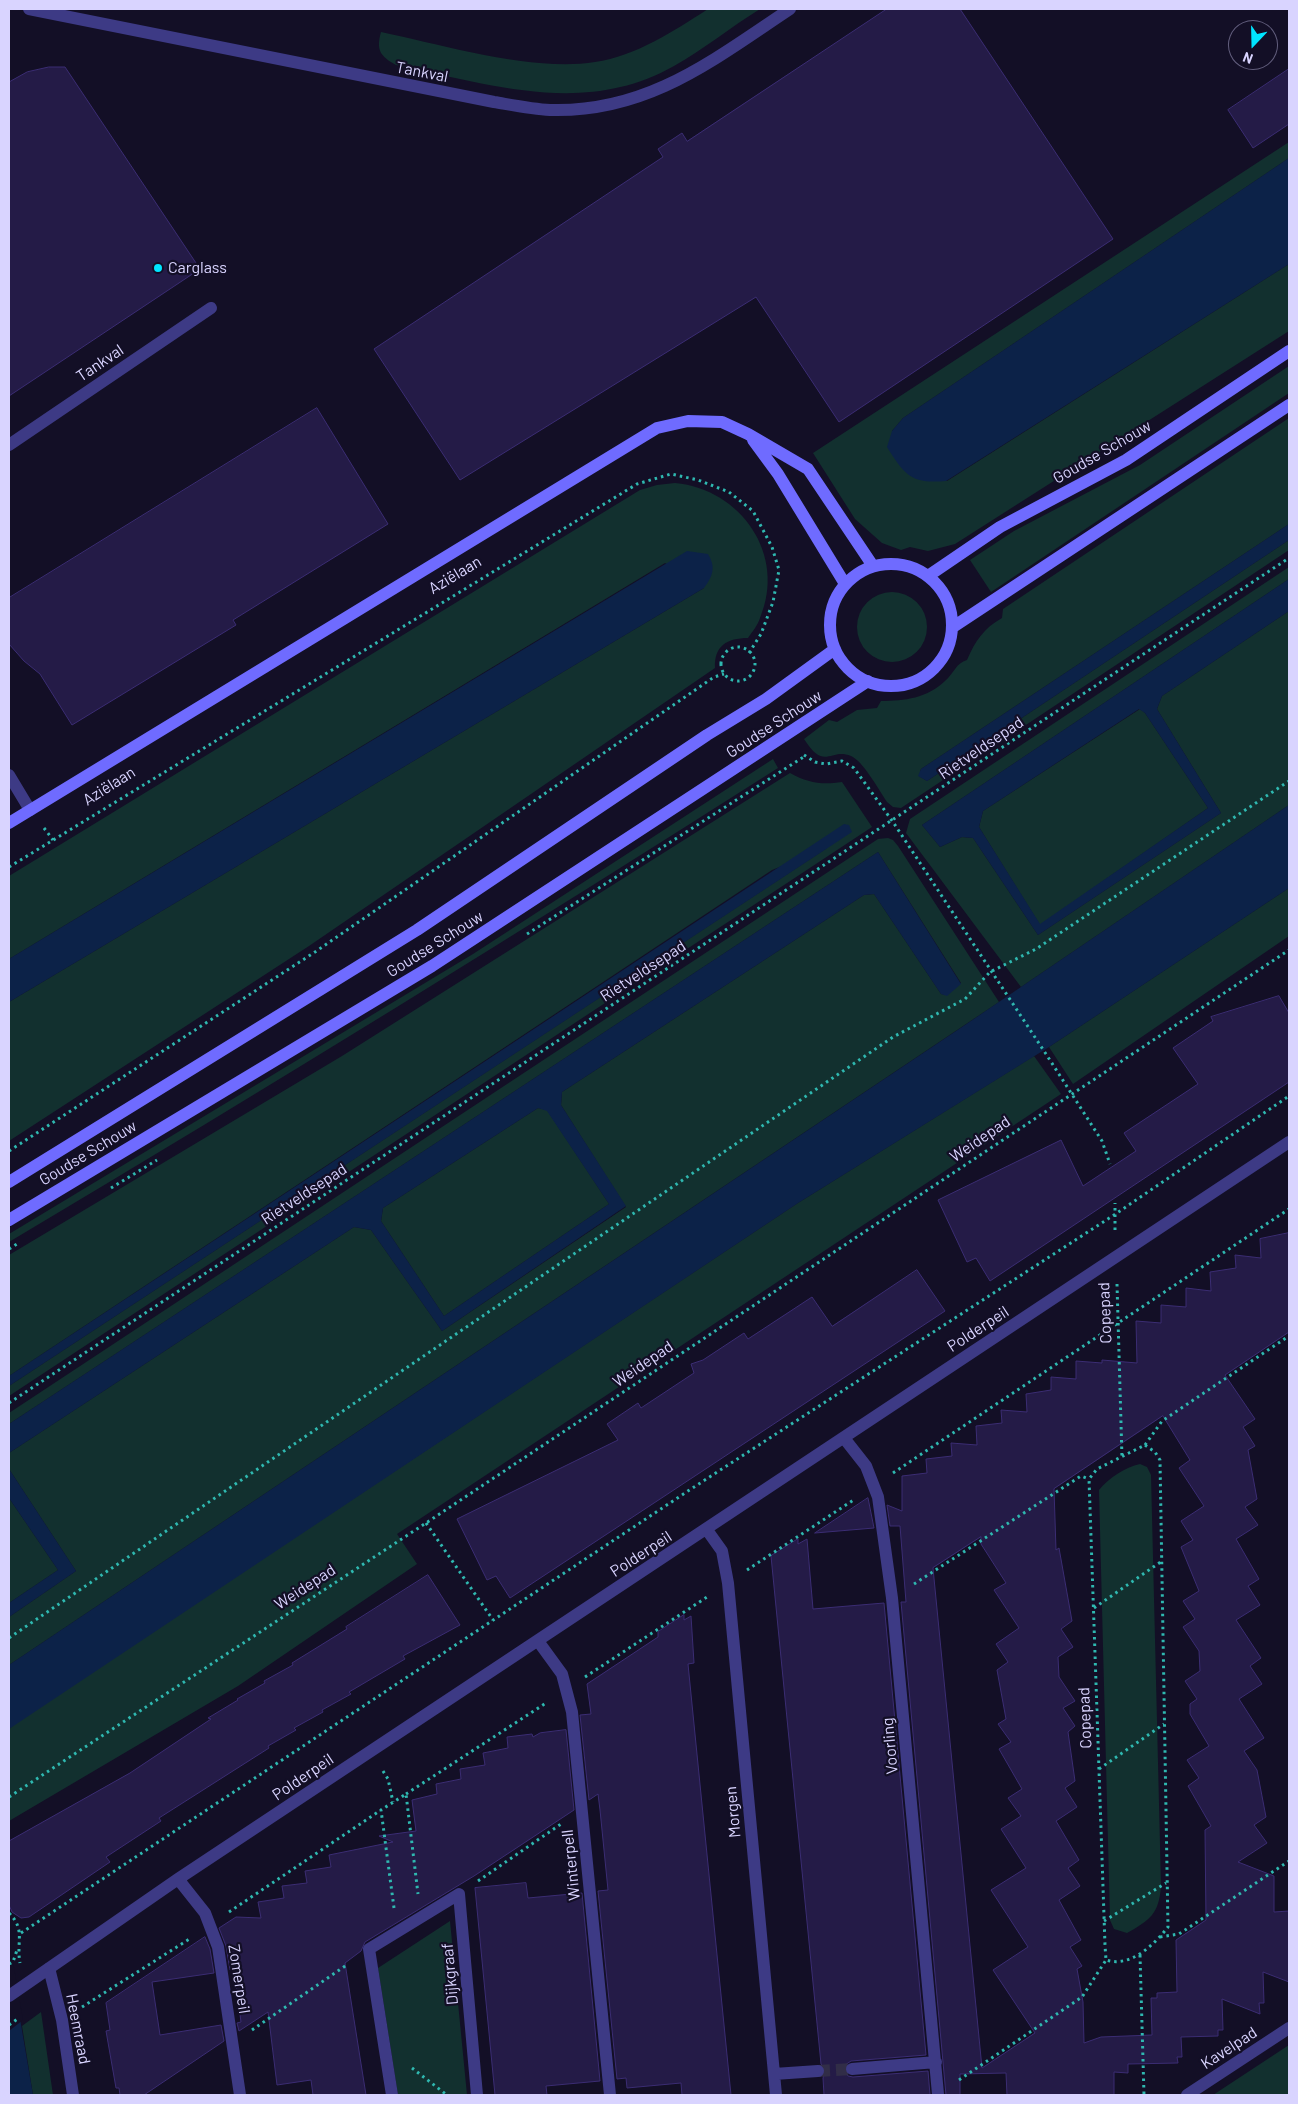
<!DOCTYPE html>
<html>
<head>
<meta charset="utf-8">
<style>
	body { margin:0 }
	#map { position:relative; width:1298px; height:2104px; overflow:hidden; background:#130f26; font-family:Barlow,sans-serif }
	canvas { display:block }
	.frame { position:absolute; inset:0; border:10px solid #d9d4ff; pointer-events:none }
	.north { position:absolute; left:1228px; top:20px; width:50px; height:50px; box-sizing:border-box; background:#130f26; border:1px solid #625e7d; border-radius:50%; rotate:201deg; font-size:14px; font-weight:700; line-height:20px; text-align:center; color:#d9d4ff }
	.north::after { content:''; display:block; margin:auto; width:18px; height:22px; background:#00e5ff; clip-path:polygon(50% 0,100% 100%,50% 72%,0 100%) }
</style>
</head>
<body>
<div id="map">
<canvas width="1298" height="2104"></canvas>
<div class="frame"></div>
<div class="north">N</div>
</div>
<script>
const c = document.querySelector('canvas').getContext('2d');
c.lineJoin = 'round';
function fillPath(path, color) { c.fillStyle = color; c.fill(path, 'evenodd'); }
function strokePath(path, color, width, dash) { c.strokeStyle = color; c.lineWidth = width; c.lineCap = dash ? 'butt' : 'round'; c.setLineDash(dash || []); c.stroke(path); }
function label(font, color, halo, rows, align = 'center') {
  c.font = font + ' Barlow,sans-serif'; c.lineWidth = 4.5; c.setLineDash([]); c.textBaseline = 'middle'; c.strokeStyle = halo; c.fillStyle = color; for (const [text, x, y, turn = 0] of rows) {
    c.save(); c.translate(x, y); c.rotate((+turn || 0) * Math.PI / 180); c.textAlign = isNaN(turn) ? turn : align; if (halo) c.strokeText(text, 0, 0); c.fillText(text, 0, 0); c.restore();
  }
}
fillPath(new Path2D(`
	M 708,9 L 760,9 C 731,27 704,49 674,66 C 584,117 490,84 396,65 C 380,56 376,50 381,32 C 443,45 533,72 595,62 C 636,56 674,31 708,9 Z
	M 1289,142 L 1289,158 L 903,418 L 892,431 L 947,481 L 1289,264 L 1289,331 L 955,544 L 928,551 L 910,547 L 901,550 L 882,543 L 855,519 L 813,453 Z
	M 1289,366 L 1289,393 L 991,592 L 970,560 L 1014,531 L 1140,465 Z
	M 1289,418 L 1289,524 L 921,769 L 919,776 L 927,781 L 1289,540 L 1289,550 L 901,808 L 893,807 L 887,802 C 879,790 863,761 851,756 C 830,747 825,772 804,739 L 829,720 L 837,722 L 857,710 L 877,708 L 881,701 C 905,701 927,698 945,681 C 954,673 956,663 967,660 C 975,641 984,628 1002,618 L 1003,609 Z
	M 675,483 C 741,489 787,555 760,618 C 758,625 752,632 748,638 C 727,638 714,646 715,668 L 309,946 L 9,1141 L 9,1002 L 704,588 L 665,563 L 9,959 L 9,876 L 640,490 L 657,485 Z
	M 1289,567 L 1289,579 L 922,825 L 940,847 L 962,837 L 973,838 L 1038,935 L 1221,813 L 1157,709 L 1162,696 L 1289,611 L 1289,805 L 1021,987 L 906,833 L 910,819 Z
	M857 627a35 35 0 1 1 70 0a35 35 0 1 1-70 0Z
	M 1140,709 L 1145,713 L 1208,808 L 1040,925 L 979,827 L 983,811 Z
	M 773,759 L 778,768 C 524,930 268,1088 9,1242 L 9,1234 L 473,954 Z
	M 790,773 C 808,783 822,785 842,782 L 872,827 L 9,1396 L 9,1386 L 827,848 L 772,870 L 9,1376 L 9,1255 L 342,1056 Z
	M 888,838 L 893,840 L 898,846 L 999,1002 L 9,1665 L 9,1617 L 76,1571 L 9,1469 L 9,1453 L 354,1227 L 371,1230 L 442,1331 L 626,1207 L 561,1105 L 562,1092 L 864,895 L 874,894 L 941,994 L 947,995 L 961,983 L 878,852 L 9,1424 L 9,1413 L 878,839 Z
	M 1289,888 L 1289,936 L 1073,1084 L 1049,1047 Z
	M 1034,1056 L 1061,1094 L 397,1534 L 417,1564 L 238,1686 L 9,1821 L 9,1729 L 16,1723 L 798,1203 Z
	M 538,1108 L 547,1110 L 609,1204 L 444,1316 L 381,1221 L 383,1208 Z
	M 1140,1464 L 1147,1467 L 1151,1475 L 1161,1886 C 1159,1914 1150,1920 1127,1933 L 1114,1929 L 1110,1920 L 1099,1490 C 1109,1478 1125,1467 1140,1464 Z
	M 9,1498 L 58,1570 L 9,1603 Z
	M 450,1921 L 467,2095 L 398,2095 L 378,1968 Z
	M 41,2012 L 53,2095 L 33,2095 L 22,2026 Z
	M 1289,2045 L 1289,2095 L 1213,2095 Z`), '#12302f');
fillPath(new Path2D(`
	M 1289,158 L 1289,264 L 946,481 C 912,484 905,476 887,447 L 892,431 L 903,418 Z
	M 1289,524 L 1289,540 L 927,781 L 918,776 L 921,769 Z
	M 687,551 L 708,554 C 716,567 713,576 704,588 L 9,1002 L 9,959 Z
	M 1289,579 L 1289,611 L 1162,696 L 1157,709 L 1221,813 L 1038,935 L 973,838 L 962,837 L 940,847 L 922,825 ZM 1139,709 L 1145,713 L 1208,808 L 1040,924 L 979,827 L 983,811 Z
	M 1289,805 L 1289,888 L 1049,1047 L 798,1203 L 9,1729 L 9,1665 L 965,1025 Z
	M 844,824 L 849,825 L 852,832 L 9,1386 L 9,1376 Z
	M 878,852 L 961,984 L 947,996 L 941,994 L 874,894 L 864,895 L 562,1092 L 561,1105 L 626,1206 L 442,1331 L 371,1230 L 354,1227 L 9,1453 L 9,1424 ZM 538,1108 L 547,1111 L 609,1204 L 444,1316 L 381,1221 L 383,1208 Z
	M 9,1469 L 76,1571 L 9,1617 L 9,1603 L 58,1570 L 9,1498 Z
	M 9,1954 L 33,2095 L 9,2095 Z`), '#0c2248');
fillPath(new Path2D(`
	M 12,1956 L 23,2020 L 9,2031 L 9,1958 Z`), '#130f26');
const building = new Path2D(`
	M 887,9 L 960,9 L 1113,239 L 839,422 L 756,297 L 460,480 L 374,349 L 663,157 L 658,149 L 682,133 L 687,141 Z
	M 49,67 L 65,67 L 200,269 L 9,396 L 9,82 L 27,72 Z
	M 1289,69 L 1289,124 L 1253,148 L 1228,110 Z
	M 317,408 L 388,524 L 233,620 L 236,625 L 72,725 L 40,674 L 24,661 L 9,644 L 9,598 Z
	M 1279,996 L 1289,1013 L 1289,1082 L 990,1281 L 976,1258 L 967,1262 L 938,1200 L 1061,1140 L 1083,1186 L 1136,1151 L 1124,1133 L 1198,1084 L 1173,1048 L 1213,1021 L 1211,1017 Z
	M 1289,1233 L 1289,1332 L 1225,1375 L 1255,1419 L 1243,1427 L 1255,1446 L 1248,1450 L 1257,1499 L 1245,1507 L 1258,1525 L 1236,1539 L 1259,1579 L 1248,1586 L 1260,1605 L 1236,1620 L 1261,1658 L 1250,1666 L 1262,1684 L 1239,1699 L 1264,1738 L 1244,1751 L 1257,1770 L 1266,1817 L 1254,1825 L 1267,1843 L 1238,1862 L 1274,1876 L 1274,1912 L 1289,1911 L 1289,1982 L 1263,1972 L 1264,2003 L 1259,2003 L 1260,2014 L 1222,1999 L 1223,2030 L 1218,2030 L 1218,2036 L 1181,2037 L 1182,2057 L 1177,2057 L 1178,2063 L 1128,2064 L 1128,2073 L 1114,2072 L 1114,2095 L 1007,2095 L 1006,2073 L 960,2074 L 960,2095 L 946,2095 L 901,1602 L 906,1602 L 900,1526 L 890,1526 L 887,1505 L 902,1511 L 902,1476 L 927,1473 L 926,1459 L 952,1456 L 951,1443 L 977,1445 L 976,1426 L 1002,1423 L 1001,1410 L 1027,1412 L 1026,1394 L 1051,1390 L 1051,1377 L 1076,1379 L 1076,1361 L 1102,1363 L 1102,1360 L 1137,1363 L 1136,1321 L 1161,1323 L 1161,1305 L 1186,1307 L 1186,1288 L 1211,1291 L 1210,1272 L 1236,1268 L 1235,1255 L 1261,1258 L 1260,1239 ZM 1163,1416 L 1190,1460 L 1179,1468 L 1204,1506 L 1181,1521 L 1193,1540 L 1181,1547 L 1199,1591 L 1183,1601 L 1195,1619 L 1183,1627 L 1199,1651 L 1200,1671 L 1185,1681 L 1197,1699 L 1190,1704 L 1190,1714 L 1209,1746 L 1187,1760 L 1199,1778 L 1188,1786 L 1211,1826 L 1205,1830 L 1206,1920 L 1176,1940 L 1177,1992 L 1157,1993 L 1157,1998 L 1151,1998 L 1152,2035 L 1101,2037 L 1084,2043 L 1083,2002 L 1077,1969 L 1082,1966 L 1070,1947 L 1081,1940 L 1059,1900 L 1080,1886 L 1068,1868 L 1079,1860 L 1056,1821 L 1077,1807 L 1065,1788 L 1075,1781 L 1068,1732 L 1075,1726 L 1063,1708 L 1075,1701 L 1059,1677 L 1058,1657 L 1073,1647 L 1061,1629 L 1072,1621 L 1059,1548 L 1056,1550 L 1054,1489 ZM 981,1537 L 981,1544 L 1006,1583 L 994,1590 L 1019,1628 L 996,1644 L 1008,1662 L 997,1670 L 1006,1719 L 998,1724 L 1011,1742 L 999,1749 L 1022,1789 L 1008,1798 L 1021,1816 L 1001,1829 L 1026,1868 L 991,1890 L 1028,1947 L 993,1970 L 1035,2033 L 982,2068 L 933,1568 Z
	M 917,1270 L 945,1311 L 510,1598 L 496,1576 L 487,1580 L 457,1519 L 618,1440 L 607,1424 L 638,1403 L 641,1408 L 694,1373 L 691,1364 L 703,1360 L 744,1333 L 748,1339 L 812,1297 L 832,1326 Z
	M 868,1498 L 874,1528 L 815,1533 Z
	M 798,1539 L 798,1544 L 807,1539 L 813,1609 L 884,1603 L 926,2055 L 851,2061 L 845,2065 L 844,2070 L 848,2076 L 853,2077 L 928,2071 L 930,2095 L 824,2095 L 823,2078 L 826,2070 L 821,2064 L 771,1556 Z
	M 428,1575 L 460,1625 L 403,1656 L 405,1659 L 349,1692 L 351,1694 L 322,1710 L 323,1712 L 294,1728 L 296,1730 L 268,1746 L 269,1748 L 159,1818 L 161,1821 L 106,1857 L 110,1862 L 29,1917 L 21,1918 L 12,1912 L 9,1905 L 9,1841 L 130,1773 L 211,1719 L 208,1718 L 238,1700 L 237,1699 L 265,1683 L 264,1681 L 293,1665 L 292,1663 L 347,1629 L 346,1627 Z
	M 684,1615 L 684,1620 L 691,1616 L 694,1663 L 688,1664 L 731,2095 L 682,2095 L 681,2083 L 627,2088 L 626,2078 L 617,2079 L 598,1891 L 608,1890 L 600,1810 L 598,1794 L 589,1800 L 580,1715 L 591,1714 L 587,1684 L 658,1637 L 658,1632 Z
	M 566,1730 L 574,1810 L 474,1876 L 365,1942 L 361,1951 L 345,1963 L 366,2095 L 313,2095 L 311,2080 L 277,2085 L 268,2012 L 239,2031 L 237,2023 L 241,2022 L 234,1970 L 230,1970 L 226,1946 L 219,1928 L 236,1917 L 261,1918 L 258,1902 L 284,1898 L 282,1886 L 307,1883 L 305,1871 L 331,1867 L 329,1855 L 393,1842 L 379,1836 L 416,1831 L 412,1800 L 437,1794 L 436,1784 L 461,1779 L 460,1769 L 485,1765 L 483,1753 L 508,1748 L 507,1737 L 532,1734 L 533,1737 L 540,1733 Z
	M 526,1883 L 528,1898 L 582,1893 L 600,2081 L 546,2086 L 547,2095 L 495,2095 L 475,1888 Z
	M 205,1937 L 210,1949 L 214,1973 L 152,1982 L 160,2035 L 221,2025 L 224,2041 L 144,2095 L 120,2095 L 119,2088 L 116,2088 L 106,2031 L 110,2030 L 106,2003 Z`);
fillPath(building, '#241b47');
strokePath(building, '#3b2d73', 1);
strokePath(new Path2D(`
	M 818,2071 L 852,2069`), '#312d47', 12, [12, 6]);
strokePath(new Path2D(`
	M721 664a17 17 0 1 1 34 0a17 17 0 1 1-34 0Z
	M 804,755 L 815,762 L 826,764 L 842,761 L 854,768 L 893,822 L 1046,1054 L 1102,1141 L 1110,1164
	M 44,828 L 53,840
	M 9,867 L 637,484 L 671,474 L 698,480 L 729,492 L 753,511 L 772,547 L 779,570 L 773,602 L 761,634 L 749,653
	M 527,934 L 805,756
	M 9,1151 L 315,952 L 714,677 L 724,674
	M 111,1188 L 157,1160
	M 1115,1230 L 1115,1203
	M 9,1249 L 20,1242
	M 1117,1284 L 1122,1458
	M 9,1403 L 1289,558
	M 1145,1445 L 1155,1452 L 1160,1460 L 1168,1927 C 1154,1945 1130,1968 1106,1960 L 1105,1945 L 1089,1479 L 1097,1469 Z
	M 1145,1445 L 1162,1421 L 1289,1336
	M 893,1473 L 1289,1209
	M 426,1523 L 493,1620
	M 747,1570 L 855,1499
	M 914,1584 L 1081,1476 L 1089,1479
	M 1094,1608 L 1162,1561
	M 9,1638 L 893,1037 L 965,999 L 990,972 L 1036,949 L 1289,781
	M 585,1677 L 707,1597
	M 1099,1769 L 1164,1724
	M 383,1771 L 388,1779 L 393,1802
	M 406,1794 L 546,1703
	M 9,1797 L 426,1523 L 1289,950
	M 478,1881 L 561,1824
	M 394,1908 L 381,1810 L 406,1794 L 418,1894
	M 229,1912 L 381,1810
	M 9,1913 C 26,1930 16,1941 20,1963
	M 1104,1921 L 1166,1883
	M 21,1933 L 691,1489 L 1114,1215 L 1289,1096
	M 1160,1937 L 1179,1934 L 1289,1861
	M 1140,1955 L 1144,2095
	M 9,1964 L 13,1962 L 17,1950
	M 82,2007 L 191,1938
	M 9,2025 L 19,2018
	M 252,2030 L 348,1964
	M 412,2068 L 447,2095
	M 959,2080 L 1082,1997 L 1106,1960`), '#2fb8b0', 3, [2.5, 4]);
strokePath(new Path2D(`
	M 9,445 L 211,308`), '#3d3a85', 12);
strokePath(new Path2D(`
	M 29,9 L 494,102 C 512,105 532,109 550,110 C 648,113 713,60 790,9
	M 9,775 L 30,810
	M 844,1438 L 866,1466 L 878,1497 L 892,1598 L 938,2094
	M 707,1530 L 722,1551 L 728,1583 L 776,2095
	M 538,1641 L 562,1674 L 572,1712 L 610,2095
	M 178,1879 L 205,1913 L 218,1947 L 240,2095
	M 49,1968 L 62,2020 L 73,2095
	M 9,1996 L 178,1879 L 1289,1142
	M 852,2069 L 936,2062
	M 774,2074 L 818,2071
	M 392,2095 L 369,1949 L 459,1894 L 477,2095
	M 1187,2095 L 1289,2028`), '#3d3a85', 12);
strokePath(new Path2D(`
	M 753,440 L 778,474 L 845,584
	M830 625a61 61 0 1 1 122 0a61 61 0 1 1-122 0Z
	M 928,576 L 1000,527 L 1126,460 L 1289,351
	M 953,627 L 1289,405
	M 9,823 L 657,428 L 688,421 L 722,422 L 748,434 L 808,469 L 873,566
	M 9,1182 L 417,930 L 707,735 L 766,699 L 835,649
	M 9,1220 L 432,966 L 868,681`), '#6f6bff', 12);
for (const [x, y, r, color] of [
	[158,268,5,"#00e5ff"]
]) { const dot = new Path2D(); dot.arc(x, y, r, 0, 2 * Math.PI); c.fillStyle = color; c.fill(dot); strokePath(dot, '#130f26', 2); }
label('16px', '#d9d4ff', '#130f26', [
	["Tankval",422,72,11],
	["Tankval",100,363,-34],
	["Goudse Schouw",1102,452,-30],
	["Aziëlaan",455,575,-31],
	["Goudse Schouw",774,724,-33],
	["Rietveldsepad",981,748,-34],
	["Aziëlaan",109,786,-32],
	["Goudse Schouw",435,944,-32],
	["Rietveldsepad",643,971,-33],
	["Weidepad",980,1139,-34],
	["Goudse Schouw",88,1153,-31],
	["Rietveldsepad",304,1194,-33],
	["Copepad",1105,1313,-92],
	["Polderpeil",978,1329,-33],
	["Weidepad",643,1364,-34],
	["Polderpeil",641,1554,-33],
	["Weidepad",305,1587,-33],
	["Copepad",1085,1718,-92],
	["Voorling",890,1746,-95],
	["Polderpeil",303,1777,-34],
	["Morgen",733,1812,-95],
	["Winterpell",571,1865,-96],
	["Dijkgraaf",450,1974,-95],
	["Zomerpeil",239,1979,81],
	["Heemraad",78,2029,79],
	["Kavelpad",1229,2048,-33]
]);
label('16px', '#d9d4ff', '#130f26', [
	["Carglass",168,268]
], 'left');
</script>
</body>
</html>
